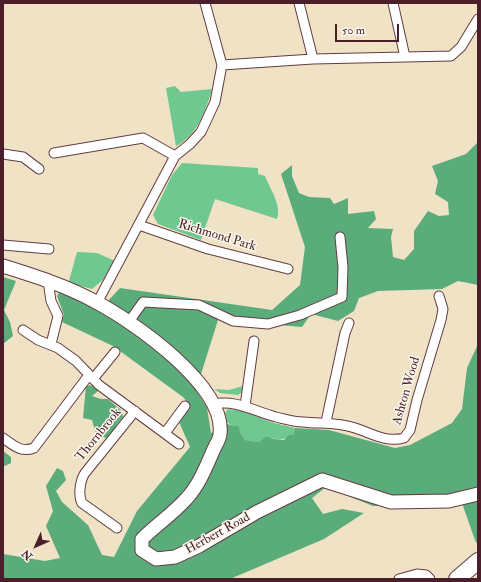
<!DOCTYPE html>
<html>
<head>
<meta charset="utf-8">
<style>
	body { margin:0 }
	#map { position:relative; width:481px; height:582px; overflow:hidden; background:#f0e2c5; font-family:"IM FELL Double Pica",serif }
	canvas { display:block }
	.frame { position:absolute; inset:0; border:4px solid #4a1f2b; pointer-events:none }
	.north { position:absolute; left:16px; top:526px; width:40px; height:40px; -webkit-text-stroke:3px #fbf7ec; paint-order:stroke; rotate:225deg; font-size:11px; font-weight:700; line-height:16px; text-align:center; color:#4a1f2b }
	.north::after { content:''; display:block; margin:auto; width:14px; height:18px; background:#4a1f2b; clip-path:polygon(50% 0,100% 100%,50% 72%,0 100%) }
	.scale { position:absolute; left:335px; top:24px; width:64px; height:18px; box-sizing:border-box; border:2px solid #4a1f2b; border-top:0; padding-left:5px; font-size:12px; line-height:14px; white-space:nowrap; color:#4a1f2b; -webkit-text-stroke:3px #fbf7ec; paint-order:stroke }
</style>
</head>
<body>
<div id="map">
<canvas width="481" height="582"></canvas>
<div class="frame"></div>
<div class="north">N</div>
<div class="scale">50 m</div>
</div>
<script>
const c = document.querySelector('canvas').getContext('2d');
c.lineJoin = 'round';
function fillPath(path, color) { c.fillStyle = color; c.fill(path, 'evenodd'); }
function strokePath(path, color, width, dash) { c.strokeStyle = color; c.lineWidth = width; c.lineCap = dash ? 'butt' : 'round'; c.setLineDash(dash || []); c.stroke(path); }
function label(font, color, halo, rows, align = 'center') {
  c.font = font + ' "IM FELL Double Pica",serif'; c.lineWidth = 3; c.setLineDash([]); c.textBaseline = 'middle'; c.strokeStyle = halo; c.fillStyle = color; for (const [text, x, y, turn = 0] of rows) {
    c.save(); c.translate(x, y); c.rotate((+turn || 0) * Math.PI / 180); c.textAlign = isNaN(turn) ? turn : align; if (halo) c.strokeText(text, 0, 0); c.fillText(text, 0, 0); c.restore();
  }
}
fillPath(new Path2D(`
	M 175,86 L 181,92 L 212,89 C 206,110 197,136 176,146 L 166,88 Z
	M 182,163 L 258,168 L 258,174 L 265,176 C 270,189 282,205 277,219 L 215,199 L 201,240 L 158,224 L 153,215 L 172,175 Z
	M 77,252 L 97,253 L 115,261 L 103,280 L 92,289 L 77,285 L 69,281 Z
	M 243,386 L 242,392 L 238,395 L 220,393 L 214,389 L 229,390 Z
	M 228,409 L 242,411 L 274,423 L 295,428 L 293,435 C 283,441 276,440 266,436 L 259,442 L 245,440 L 240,432 L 227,422 L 225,413 Z`), '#6ec88f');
fillPath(new Path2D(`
	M 478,142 L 478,285 L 458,281 L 442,289 L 378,291 L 359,298 L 354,311 L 338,321 L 311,314 L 302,327 L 218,320 L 196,390 L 207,408 L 211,433 L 220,429 L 225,423 L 233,426 L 238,426 L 240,432 L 245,440 L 259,442 L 266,436 L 274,439 L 284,440 L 289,435 L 293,435 L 295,428 L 329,430 L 395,448 L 410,445 L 452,423 L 462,409 L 467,368 L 478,344 L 478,541 L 476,543 L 462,503 L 373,506 L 326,487 L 312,498 L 323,514 L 342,509 L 364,513 L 324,539 L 230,579 L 3,579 L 3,554 L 45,561 L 60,558 L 46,526 L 53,511 L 46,486 L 57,468 L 63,471 L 66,480 L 56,491 L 62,502 L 88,525 L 102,555 L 114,557 L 137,511 L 190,447 L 179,422 L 190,405 L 183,397 L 113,346 L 62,322 L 64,315 L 57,296 L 61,290 L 106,303 L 120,288 L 272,310 L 300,285 L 305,247 L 281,174 L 292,165 L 292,176 L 299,193 L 309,197 L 330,198 L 334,204 L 348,198 L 348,214 L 374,211 L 376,219 L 368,228 L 393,229 L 391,237 L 393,257 L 404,260 L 414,249 L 414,231 L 428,211 L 439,216 L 449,215 L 448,202 L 435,194 L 438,181 L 432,166 L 466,154 Z
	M 3,277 L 16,281 L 4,310 L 10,322 L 13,336 L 3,344 Z
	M 93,385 L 98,391 L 92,396 L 101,399 L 108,399 L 122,411 L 123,417 C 114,426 115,430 109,439 L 96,434 L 92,420 L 83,418 L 86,386 Z
	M 3,451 L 11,457 L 11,463 L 5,466 L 3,465 Z`), '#5aac7a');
const street = new Path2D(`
	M 299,3 L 313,59
	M 393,3 L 405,57
	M 222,65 L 313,59 L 451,56 L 461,47 L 478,19
	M 54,153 L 143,138 L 175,156
	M 3,154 L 23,157 L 39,169
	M 139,225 L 208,249 L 288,269
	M 3,245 L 49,249
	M 48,281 L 51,301 L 58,316 L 51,344
	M 97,303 L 175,156 L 190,144 L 201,132 L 215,102 L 222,65 L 205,3
	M 128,323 L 143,302 L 199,305 L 233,321 L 268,324 L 300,315 L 342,297 L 343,267 L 340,237
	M 23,330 L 38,340 L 58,348 L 76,361 L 99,385 L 179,444
	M 93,379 L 115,352
	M 214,404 C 235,399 256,412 276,417 C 285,419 294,422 303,422 C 321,424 337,422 355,428 C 371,433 386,443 404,438 L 410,430 L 417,400 L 441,320 L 443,309 L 439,296
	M 245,406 L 254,341
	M 326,422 L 345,333 L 349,323
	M 165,433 L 185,406
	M 3,438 C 13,445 21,453 34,448 L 89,375
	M 117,528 L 82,503 C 78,496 80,480 85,473 L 135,411
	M 399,579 L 417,574 L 426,575 L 430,579`);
const secondary = new Path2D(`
	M 3,266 C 35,276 67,286 96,302 C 134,322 226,386 220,434 C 220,439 215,446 213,451 C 206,467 199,485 187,498 C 174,513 156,525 142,539 L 142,550 L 156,559 L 175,557 L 199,546 L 257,512 L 322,480 L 391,502 L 449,501 L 478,494`);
const highway = new Path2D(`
	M 457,579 L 478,561`);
strokePath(street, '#633c42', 11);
strokePath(secondary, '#633c42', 15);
strokePath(highway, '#633c42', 18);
strokePath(street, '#fff', 9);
strokePath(secondary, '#fff', 13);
strokePath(highway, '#fff', 16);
label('13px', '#4a1f2b', '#fbf7ec', [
	["Richmond Park",217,236,17],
	["Ashton Wood",407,391,-74],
	["Thornbrook",99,435,-51],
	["Herbert Road",218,534,-29]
]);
</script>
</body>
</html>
